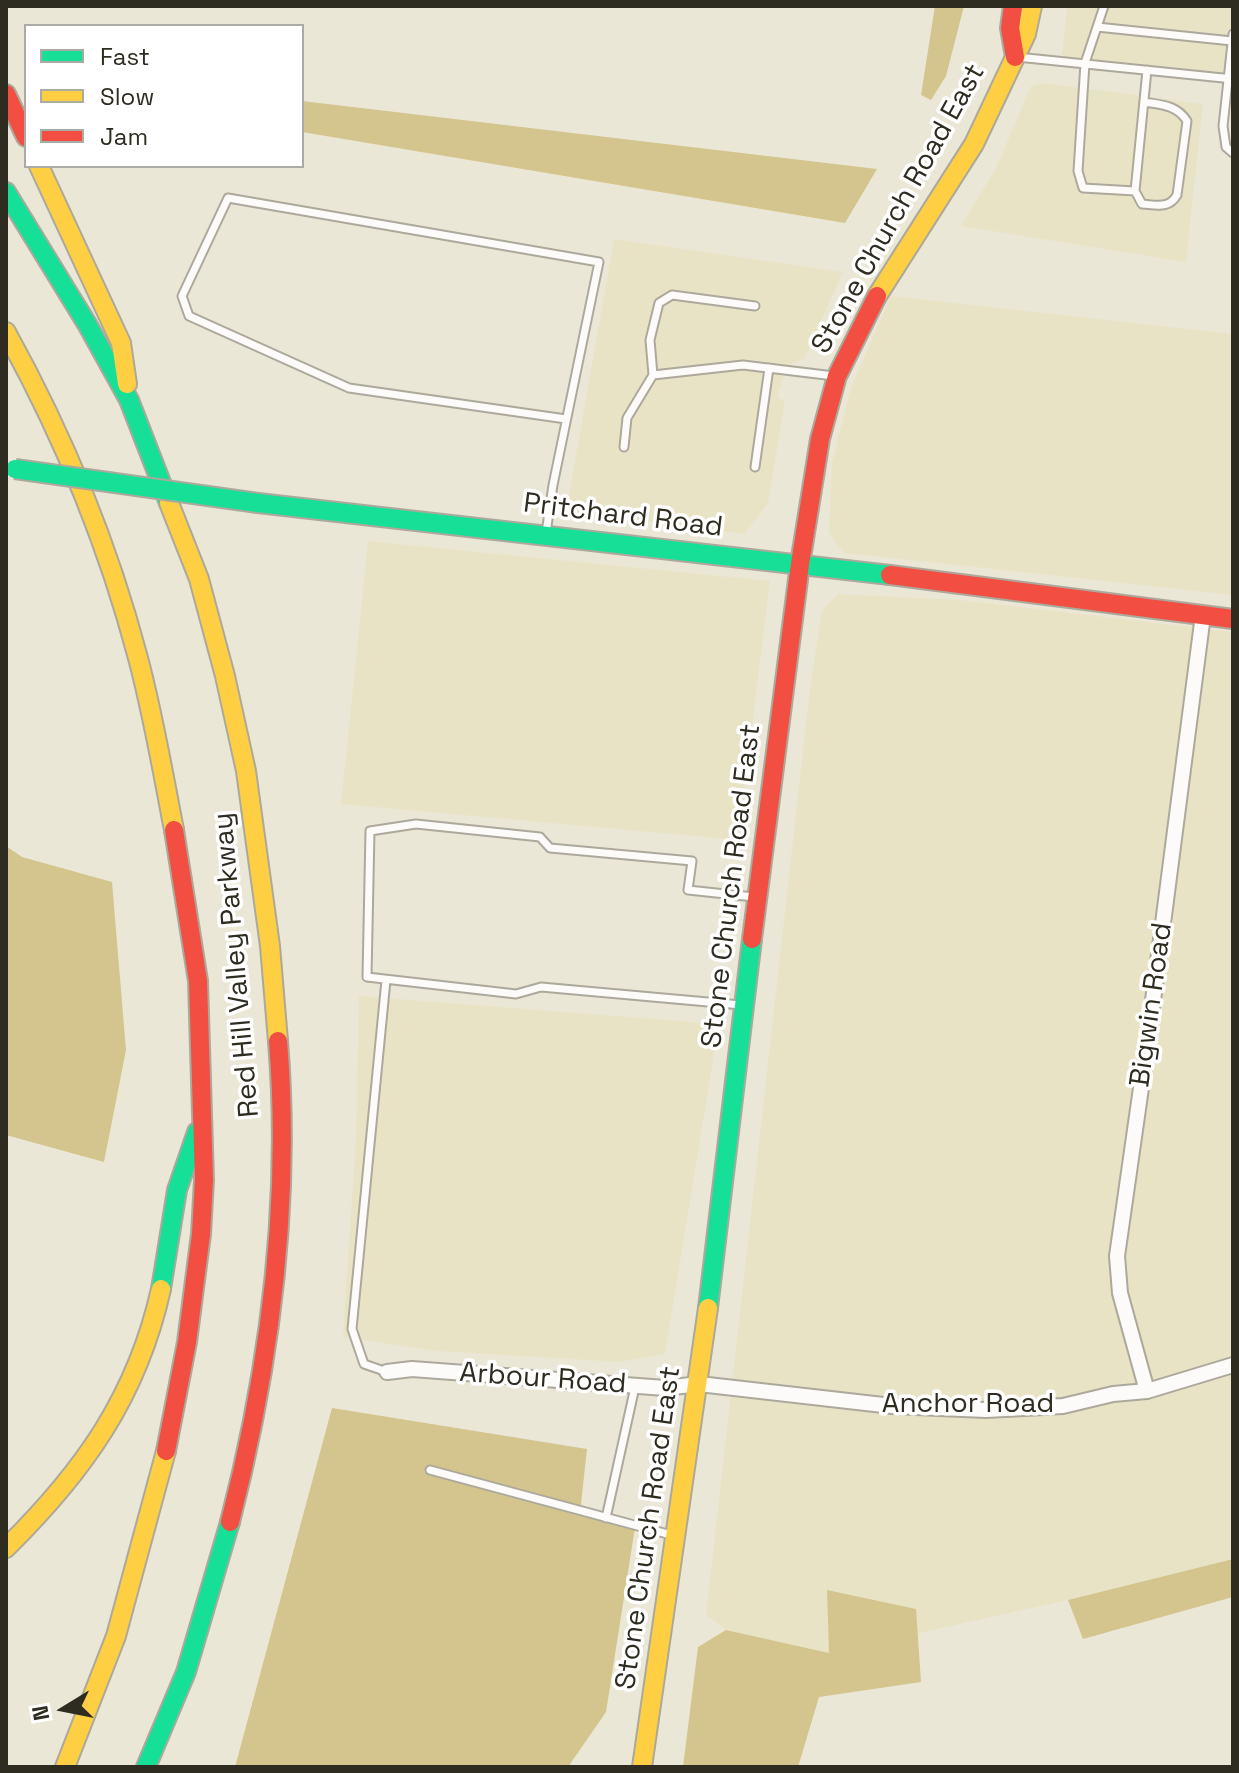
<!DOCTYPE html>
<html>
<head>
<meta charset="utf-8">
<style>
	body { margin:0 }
	#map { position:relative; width:1239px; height:1773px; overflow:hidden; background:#ebe7d6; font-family:"Space Grotesk",sans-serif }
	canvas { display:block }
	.frame { position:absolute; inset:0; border:8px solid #2e2c20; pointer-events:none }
	.legend { position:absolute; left:24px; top:24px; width:280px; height:144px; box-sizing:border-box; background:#fff; border:2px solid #ababa6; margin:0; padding:10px 14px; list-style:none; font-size:24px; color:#2e2c20 }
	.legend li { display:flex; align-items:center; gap:16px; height:40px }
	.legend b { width:40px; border:2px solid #ababa6 }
	.north { position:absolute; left:24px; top:1669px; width:80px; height:80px; -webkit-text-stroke:6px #fff; paint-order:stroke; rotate:260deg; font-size:22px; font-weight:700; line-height:32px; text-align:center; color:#2e2c20 }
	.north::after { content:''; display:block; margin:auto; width:28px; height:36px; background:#2e2c20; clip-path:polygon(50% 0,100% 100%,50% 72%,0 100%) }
</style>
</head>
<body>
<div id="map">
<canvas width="1239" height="1773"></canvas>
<div class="frame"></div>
<ul class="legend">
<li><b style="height:10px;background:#16e098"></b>Fast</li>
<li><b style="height:10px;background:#ffcf43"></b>Slow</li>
<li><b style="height:10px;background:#f24e42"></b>Jam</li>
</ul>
<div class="north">N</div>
</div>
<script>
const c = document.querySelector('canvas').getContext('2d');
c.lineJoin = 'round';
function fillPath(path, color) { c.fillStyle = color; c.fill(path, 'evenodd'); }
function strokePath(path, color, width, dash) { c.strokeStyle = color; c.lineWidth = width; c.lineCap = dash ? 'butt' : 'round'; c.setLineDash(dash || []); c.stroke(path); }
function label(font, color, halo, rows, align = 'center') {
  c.font = font + ' "Space Grotesk",sans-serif'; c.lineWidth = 7; c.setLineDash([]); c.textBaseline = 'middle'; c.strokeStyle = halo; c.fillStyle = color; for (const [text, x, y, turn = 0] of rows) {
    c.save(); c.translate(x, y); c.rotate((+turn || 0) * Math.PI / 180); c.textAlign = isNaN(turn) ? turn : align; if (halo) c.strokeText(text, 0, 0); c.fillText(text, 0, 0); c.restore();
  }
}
fillPath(new Path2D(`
	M 1067,6 L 1233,6 L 1233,74 L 1062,56 Z
	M 1045,83 L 1203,104 L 1186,262 L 961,226 L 996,168 L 1031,86 Z
	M 614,239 L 843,272 L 805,358 L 788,365 L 777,397 L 785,402 L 768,504 L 744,534 L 566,512 Z
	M 891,296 L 1233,334 L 1233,595 L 845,553 L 837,546 L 829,532 L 832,462 L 851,387 Z
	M 368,541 L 770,581 L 738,840 L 341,804 Z
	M 838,594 L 960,600 L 1233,632 L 1233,1559 L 1068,1600 L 829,1653 L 726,1630 L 706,1615 L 810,688 L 822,610 Z
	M 359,996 L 719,1024 L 665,1354 L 619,1362 L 436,1351 L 343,1337 L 356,1135 Z`), '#e9e3c6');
fillPath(new Path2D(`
	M 935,6 L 964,6 L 946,76 L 931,100 L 921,95 Z
	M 302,101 L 877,169 L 845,223 L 302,132 Z
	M 6,846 L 22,857 L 112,882 L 126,1050 L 104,1162 L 6,1135 Z
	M 332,1408 L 587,1449 L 580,1513 L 636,1521 L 606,1712 L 568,1767 L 235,1767 Z
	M 1233,1559 L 1233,1597 L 1083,1639 L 1068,1600 Z
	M 827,1590 L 916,1609 L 921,1682 L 819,1697 L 798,1767 L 683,1767 L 698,1647 L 726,1630 L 829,1653 Z`), '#d3c58d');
const lane = new Path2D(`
	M 1104,6 L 1085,63 L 1078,171 L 1083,188 L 1135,191 L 1147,70
	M 1097,27 L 1232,41
	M 1233,34 L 1223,126 L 1226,147 L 1233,153
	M 1017,57 L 1233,79
	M 1135,191 L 1142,204 C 1157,205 1169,209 1177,195 L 1187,121 C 1177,105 1162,105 1144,102
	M 653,375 L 650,340 L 659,303 L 672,295 L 755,306
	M 624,447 L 627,418 L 653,375 L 743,365 L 834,376
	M 755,467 L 769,368
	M 546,533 L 553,485 L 599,262 L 228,198 L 182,296 L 189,316 L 349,388 L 566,419
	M 386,980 L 352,1329 L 364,1364 L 387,1372
	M 741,1005 L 541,987 L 516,994 L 367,977 L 370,831 L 416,824 L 540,837 L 550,848 L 692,861 L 688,890 L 754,897
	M 430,1470 L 675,1536
	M 606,1518 L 635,1387`);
const street = new Path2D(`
	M 387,1372 L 412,1369 L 665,1388 L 699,1384 L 892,1406 L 986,1410 L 1063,1406 L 1113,1394 L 1147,1391 L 1233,1365
	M 1147,1391 L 1120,1293 L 1117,1256 L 1148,1039 L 1203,615`);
const fast = new Path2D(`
	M 6,192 L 87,324 L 129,400 L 169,503
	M 258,503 L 890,575
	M 161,1289 L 177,1190 L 197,1132
	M 708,1308 L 752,939
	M 146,1767 L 186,1672 L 230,1522`);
const slow = new Path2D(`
	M 39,166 L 121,343 L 127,384
	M 877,296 L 974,144 L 1026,34 L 1032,6
	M 6,332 C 63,435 108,544 138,658 C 153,714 163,773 174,830
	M 169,503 L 199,579 L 225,676 L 246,771 L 270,946 L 278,1041
	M 6,1548 C 83,1472 137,1397 161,1289
	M 65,1767 L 116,1636 L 166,1451
	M 642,1767 L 708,1308`);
const jam = new Path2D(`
	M 1013,6 L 1010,28 L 1015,57
	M 6,94 L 26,137
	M 890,575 L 1233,619
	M 752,939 L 800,564 L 820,439 L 837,376 L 877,296
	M 166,1451 L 187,1342 L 201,1234 L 204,1180 L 198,981 L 174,830
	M 230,1522 C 270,1366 291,1202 278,1041`);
strokePath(lane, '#aca99c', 11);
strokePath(street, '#aca99c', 18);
strokePath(fast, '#aca99c', 22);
strokePath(slow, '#aca99c', 22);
strokePath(jam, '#aca99c', 22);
strokePath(lane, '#fcfbf9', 7);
strokePath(street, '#fcfbf9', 14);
strokePath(fast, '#16e098', 18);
strokePath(slow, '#ffcf43', 18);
strokePath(jam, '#f24e42', 18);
const fastBridge = new Path2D(`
	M 15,469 L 258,503`);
strokePath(fastBridge, '#aca99c', 22, []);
strokePath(fastBridge, '#16e098', 18);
label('28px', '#2e2c20', '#fff', [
	["Stone Church Road East",899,209,-61],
	["Pritchard Road",623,516,7],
	["Stone Church Road East",732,886,-83],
	["Red Hill Valley Parkway",237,965,-95],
	["Bigwin Road",1152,1005,-82],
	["Arbour Road",543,1379,4],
	["Anchor Road",968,1404],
	["Stone Church Road East",649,1528,-82]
]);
</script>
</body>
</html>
